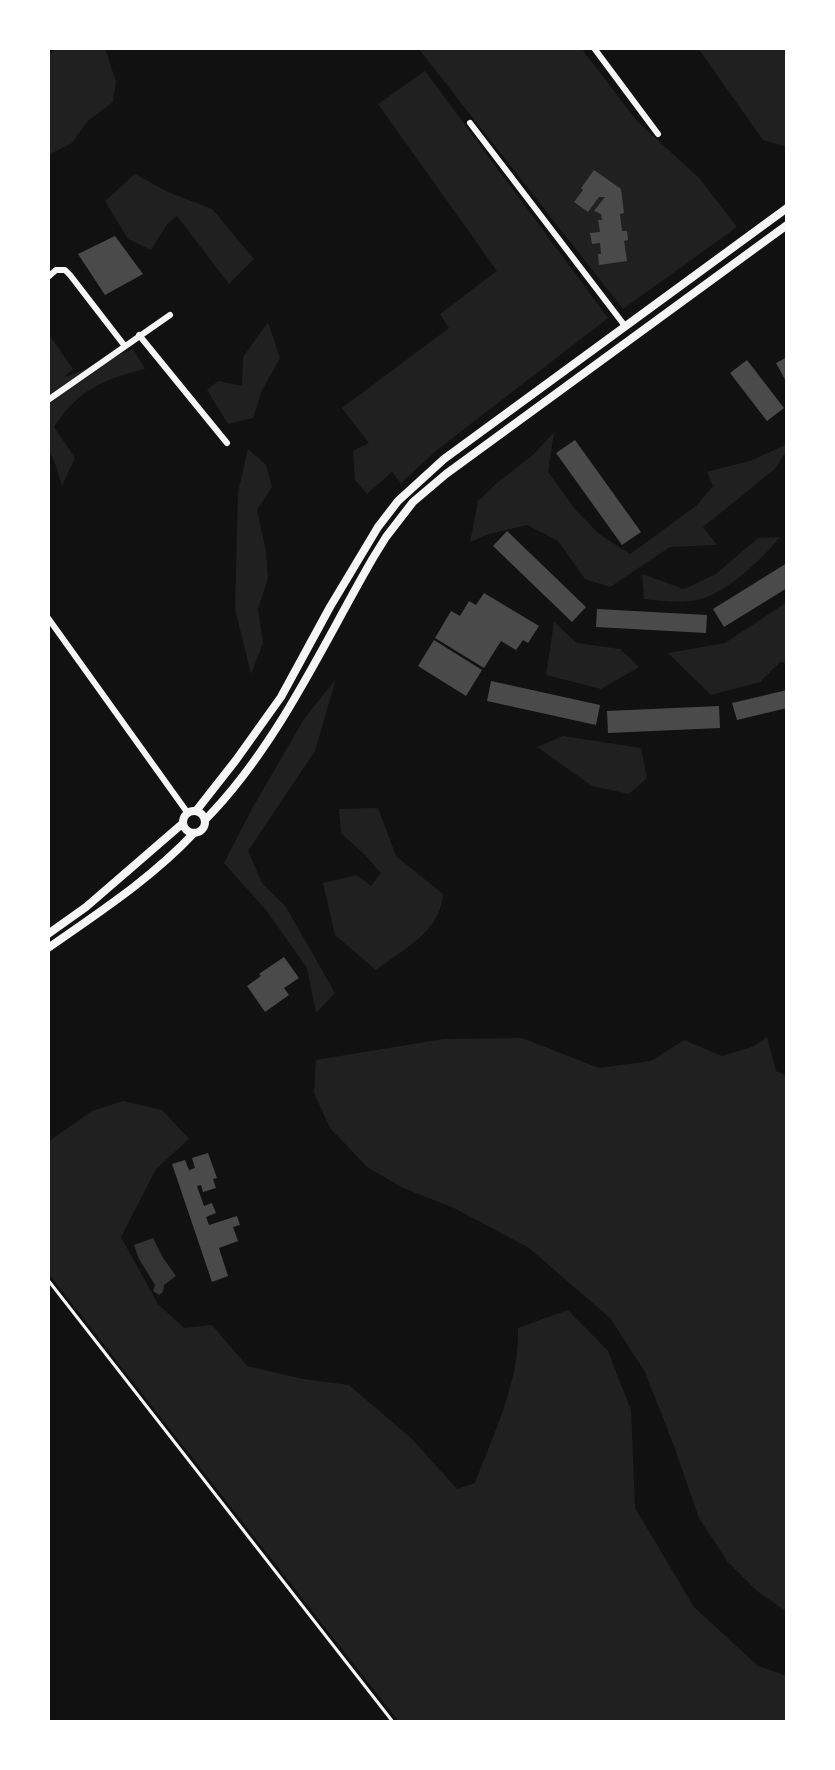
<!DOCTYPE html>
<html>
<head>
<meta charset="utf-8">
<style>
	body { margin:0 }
	#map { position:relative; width:835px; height:1770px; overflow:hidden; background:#111; font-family:"IBM Plex Sans",sans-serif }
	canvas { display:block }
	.frame { position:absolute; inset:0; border:50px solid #fff; pointer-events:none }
</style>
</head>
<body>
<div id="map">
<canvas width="835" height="1770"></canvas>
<div class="frame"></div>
</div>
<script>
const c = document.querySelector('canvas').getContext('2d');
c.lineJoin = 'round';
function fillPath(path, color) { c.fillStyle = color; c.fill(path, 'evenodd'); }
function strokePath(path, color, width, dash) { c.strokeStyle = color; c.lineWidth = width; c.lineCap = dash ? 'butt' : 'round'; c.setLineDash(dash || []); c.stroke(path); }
fillPath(new Path2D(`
	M 58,48 L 105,48 L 116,82 L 113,102 L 88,121 L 72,143 L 48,155 L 48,55 Z
	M 418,48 L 581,48 L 637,121 L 699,178 L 737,227 L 623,309 Z
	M 698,48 L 787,48 L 787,147 L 763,140 Z
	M 425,71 L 608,318 L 437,450 L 401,483 L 392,472 L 367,494 L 355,480 L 353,451 L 369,443 L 342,408 L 449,328 L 440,314 L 497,271 L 378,104 Z
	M 135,174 L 168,192 L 212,209 L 254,259 L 229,284 L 177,216 L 168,223 L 151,250 L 128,239 L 105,201 Z
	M 268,322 L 280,358 L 262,390 L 253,418 L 228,424 L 207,390 L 218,381 L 242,386 L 243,357 Z
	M 48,333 L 73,369 L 65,376 L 66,377 L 133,349 L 145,369 C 103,379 78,390 54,427 L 75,458 L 62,486 L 54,460 L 48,450 Z
	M 554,432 L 548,472 L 574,508 L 599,534 L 630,554 L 696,506 L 713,486 L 707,472 L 753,460 L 787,444 L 787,450 L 775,469 L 703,527 L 717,545 L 670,547 L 610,587 L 585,579 L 558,541 L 527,525 L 489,534 L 470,542 L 478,501 L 497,483 L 534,454 Z
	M 248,449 L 266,465 L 272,487 L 257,510 L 266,551 L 268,579 L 258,609 L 263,643 L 251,674 L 235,609 L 238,492 Z
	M 780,537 C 761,560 730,590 701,599 C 683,604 662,601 644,599 L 642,574 L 684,589 L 716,574 L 758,538 Z
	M 787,602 L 787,663 L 780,662 L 760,682 L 711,695 L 668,653 L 725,643 Z
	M 554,622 L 577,643 L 620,649 L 639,667 L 601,689 L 546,675 Z
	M 336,679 L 315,751 L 248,851 L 262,883 L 286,907 L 335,993 L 316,1013 L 307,968 L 266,910 L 224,863 L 253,807 L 304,719 Z
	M 563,736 L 641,748 L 647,778 L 629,794 L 592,786 L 537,747 Z
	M 378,808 L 396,856 L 443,894 C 440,932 405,948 376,970 L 335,935 L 323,883 L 357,875 L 371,886 L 381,873 L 365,855 L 341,833 L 339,809 Z
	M 767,1037 L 776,1071 L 787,1076 L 787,1612 L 757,1591 L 727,1561 L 699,1518 L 674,1446 L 645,1372 L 610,1318 L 529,1248 L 454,1208 L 403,1188 L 367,1167 L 330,1128 L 314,1093 L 316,1060 L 443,1039 L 522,1038 L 599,1068 L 651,1061 L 684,1040 L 722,1056 L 752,1047 Z
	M 123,1101 L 162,1110 L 189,1139 L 156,1169 L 121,1237 L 158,1304 L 184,1328 L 212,1325 L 247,1366 L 303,1379 L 349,1385 L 412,1439 L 457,1489 L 475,1483 C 493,1435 520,1381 518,1328 L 568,1310 L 608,1351 L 631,1410 L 635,1508 L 694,1607 L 758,1666 L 787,1676 L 787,1722 L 399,1722 L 48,1273 L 48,1142 L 92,1111 Z`), '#202020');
fillPath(new Path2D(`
	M 153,1238 L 163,1258 L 176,1276 L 164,1285 L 163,1292 L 159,1295 L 153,1291 L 155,1285 L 139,1259 L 134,1245 Z`), '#333');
fillPath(new Path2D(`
	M 594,170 L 621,189 L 624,213 L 620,214 L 622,231 L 627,231 L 628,240 L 624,241 L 627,261 L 599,265 L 598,254 L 601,254 L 600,243 L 592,244 L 590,233 L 600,232 L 598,220 L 602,220 L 601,214 L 594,211 L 605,197 L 599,197 L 588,212 L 574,202 L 583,190 L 581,188 Z
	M 115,236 L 143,274 L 105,295 L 78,254 Z
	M 787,357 L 787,383 L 776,363 Z
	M 747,360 L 784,408 L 767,421 L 730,373 Z
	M 575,440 L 641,532 L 622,545 L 556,453 Z
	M 507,531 L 586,607 L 572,622 L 493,546 Z
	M 787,563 L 787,588 L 724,627 L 713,609 Z
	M 484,593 L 539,626 L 528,643 L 523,640 L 516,650 L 501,641 L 484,668 L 435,638 L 451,611 L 460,616 L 469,601 L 476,605 Z
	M 597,609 L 707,615 L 706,633 L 596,627 Z
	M 434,640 L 482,670 L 466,696 L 418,666 Z
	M 491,681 L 600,705 L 596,725 L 487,701 Z
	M 787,690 L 787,708 L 737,720 L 732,703 Z
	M 719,706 L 720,728 L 608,733 L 607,711 Z
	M 284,957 L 299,978 L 284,988 L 289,995 L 265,1012 L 247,986 L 261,976 L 259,974 Z
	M 208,1153 L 217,1178 L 213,1179 L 216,1188 L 203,1192 L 201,1185 L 197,1186 L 204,1206 L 212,1203 L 216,1213 L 206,1217 L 209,1225 L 237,1216 L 240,1225 L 233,1227 L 238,1241 L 219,1248 L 228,1276 L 212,1282 L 172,1164 L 185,1160 L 189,1170 L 195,1168 L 192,1158 Z`), '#4a4a4a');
strokePath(new Path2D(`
	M 48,1280 L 393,1722`), '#f5f5f5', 3);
strokePath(new Path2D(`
	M 594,48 L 658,134
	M 470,123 L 625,326
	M 48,277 L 56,270 L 65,270 L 70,275 L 124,345
	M 139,335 L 227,443
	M 48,400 L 170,315
	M 48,618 L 187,812`), '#f5f5f5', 6);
strokePath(new Path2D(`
	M183 822a11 11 0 1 1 22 0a11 11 0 1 1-22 0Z
	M 196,811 L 236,760 L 281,697 L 330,607 L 378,527 L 398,501 L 444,459 L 787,208
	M 205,820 C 277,747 322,646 373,558 L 386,537 L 413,502 L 446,474 L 787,225
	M 48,934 L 86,907 L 182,824
	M 48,948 C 98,913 152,878 194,833`), '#f5f5f5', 8);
</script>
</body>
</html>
